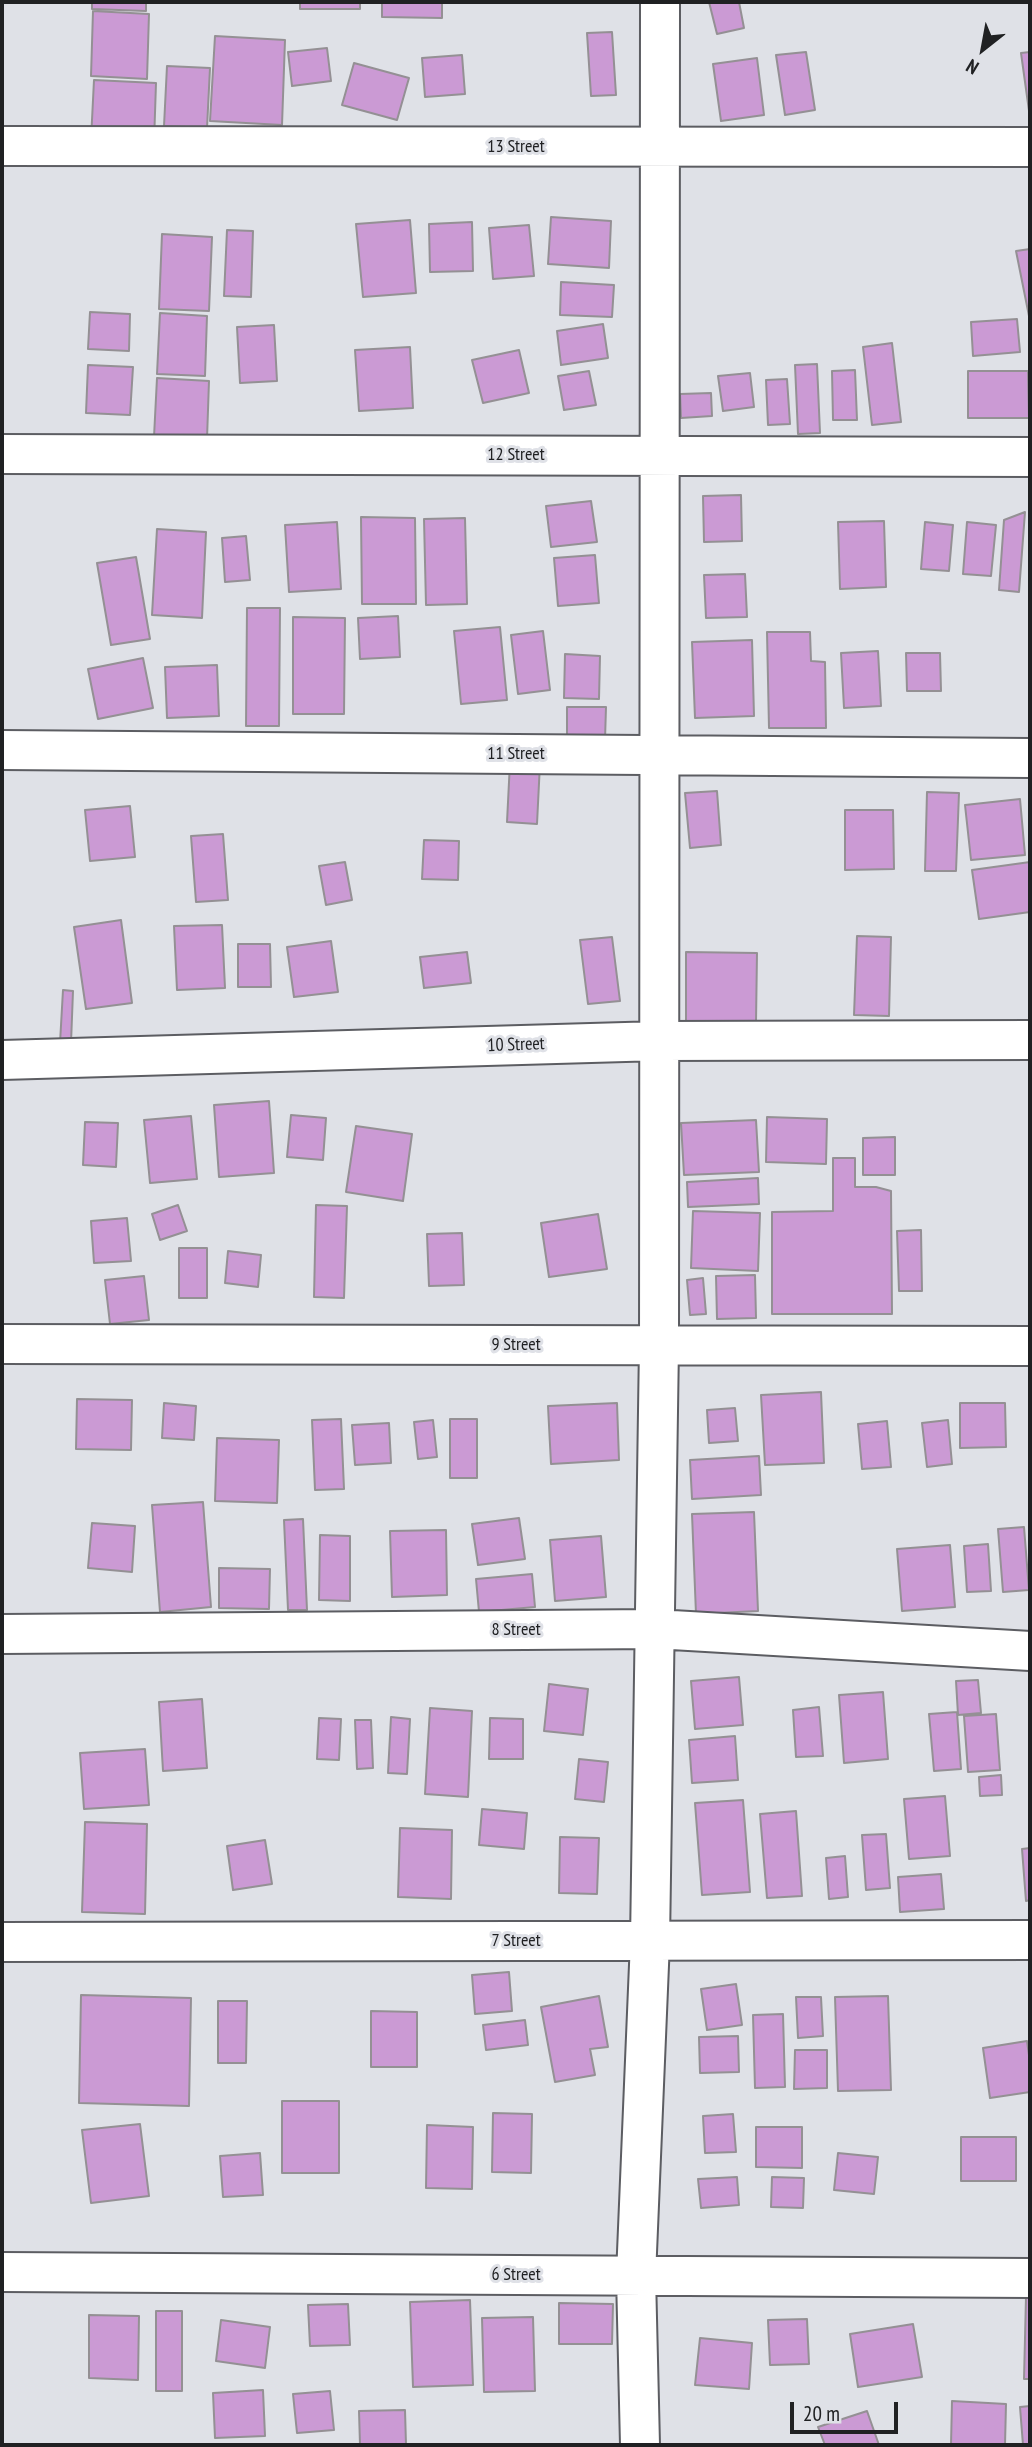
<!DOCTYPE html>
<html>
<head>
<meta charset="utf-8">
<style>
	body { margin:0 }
	#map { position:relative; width:1032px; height:2447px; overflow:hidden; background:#dfe1e7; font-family:"PT Sans Narrow",sans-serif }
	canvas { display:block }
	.frame { position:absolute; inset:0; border:4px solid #202123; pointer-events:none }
	.north { position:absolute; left:948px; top:14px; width:70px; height:70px; -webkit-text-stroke:5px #dfe1e7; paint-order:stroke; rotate:211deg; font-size:19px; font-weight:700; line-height:28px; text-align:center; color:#202123 }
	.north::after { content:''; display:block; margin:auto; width:24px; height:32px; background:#202123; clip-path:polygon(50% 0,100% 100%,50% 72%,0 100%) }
	.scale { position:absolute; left:790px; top:2402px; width:108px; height:32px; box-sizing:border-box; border:4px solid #202123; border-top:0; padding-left:9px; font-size:21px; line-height:24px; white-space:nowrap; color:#202123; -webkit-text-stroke:5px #dfe1e7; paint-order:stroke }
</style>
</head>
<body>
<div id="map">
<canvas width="1032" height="2447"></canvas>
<div class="frame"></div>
<div class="north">N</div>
<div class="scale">20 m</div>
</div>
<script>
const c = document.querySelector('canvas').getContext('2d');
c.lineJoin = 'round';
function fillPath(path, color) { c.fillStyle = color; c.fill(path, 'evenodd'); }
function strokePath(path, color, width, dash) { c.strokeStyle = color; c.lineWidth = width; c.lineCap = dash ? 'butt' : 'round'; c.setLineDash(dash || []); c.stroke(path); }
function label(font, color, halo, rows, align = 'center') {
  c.font = font + ' "PT Sans Narrow",sans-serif'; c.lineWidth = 6; c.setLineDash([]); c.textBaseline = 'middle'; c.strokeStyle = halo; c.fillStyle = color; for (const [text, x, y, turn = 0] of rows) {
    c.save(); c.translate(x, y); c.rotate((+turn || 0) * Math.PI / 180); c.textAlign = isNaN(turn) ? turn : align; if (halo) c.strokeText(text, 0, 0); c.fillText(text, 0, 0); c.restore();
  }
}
const building = new Path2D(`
	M 92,2 L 146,2 L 146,11 L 92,9 Z
	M 300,2 L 360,2 L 360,9 L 300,9 Z
	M 382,2 L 442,2 L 442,18 L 382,17 Z
	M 709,2 L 739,2 L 744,28 L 717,34 Z
	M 93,11 L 149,14 L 147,79 L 91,76 Z
	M 612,32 L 616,95 L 591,96 L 587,33 Z
	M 215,36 L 285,40 L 282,125 L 210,121 Z
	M 327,48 L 331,81 L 292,86 L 288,52 Z
	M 806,52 L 815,110 L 785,115 L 776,55 Z
	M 1030,52 L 1030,118 L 1021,53 Z
	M 462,55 L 465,94 L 425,97 L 422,58 Z
	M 757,58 L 764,115 L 721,121 L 713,64 Z
	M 354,63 L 409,78 L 397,120 L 342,105 Z
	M 167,66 L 210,68 L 207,128 L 164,126 Z
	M 94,80 L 156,83 L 154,143 L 91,140 Z
	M 551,217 L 611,221 L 609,268 L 548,264 Z
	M 410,220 L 416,293 L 363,297 L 356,224 Z
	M 472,222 L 473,271 L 430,272 L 429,224 Z
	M 529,225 L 534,276 L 493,279 L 489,228 Z
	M 227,230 L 253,231 L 251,297 L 224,296 Z
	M 162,234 L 212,237 L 209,311 L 159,309 Z
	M 1030,249 L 1030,316 L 1029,316 L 1016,251 Z
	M 561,282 L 614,285 L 612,317 L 560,315 Z
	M 90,312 L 130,314 L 129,351 L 88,349 Z
	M 160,313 L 207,316 L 205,376 L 157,374 Z
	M 1017,319 L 1020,352 L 973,356 L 971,322 Z
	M 603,324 L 608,358 L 561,365 L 557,331 Z
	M 274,325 L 277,381 L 240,383 L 237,327 Z
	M 892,343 L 901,422 L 872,425 L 863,347 Z
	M 410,347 L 413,408 L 359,411 L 355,350 Z
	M 519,350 L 529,393 L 483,403 L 472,360 Z
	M 817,364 L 820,433 L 798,434 L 795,365 Z
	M 88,365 L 133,367 L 130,415 L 86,413 Z
	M 855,370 L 857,420 L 833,420 L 832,371 Z
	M 589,371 L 596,405 L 564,410 L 558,376 Z
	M 968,371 L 1028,371 L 1029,418 L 968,418 Z
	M 750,373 L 754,407 L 723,411 L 718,376 Z
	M 157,378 L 209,381 L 207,439 L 154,437 Z
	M 787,379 L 790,424 L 768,425 L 766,380 Z
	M 711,393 L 712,416 L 681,418 L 680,394 Z
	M 741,495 L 742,541 L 704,542 L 703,496 Z
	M 591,501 L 597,542 L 551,547 L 546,506 Z
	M 1025,512 L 1019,592 L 999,590 L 1004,520 Z
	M 361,517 L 415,518 L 416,604 L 362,604 Z
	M 465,518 L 467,604 L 426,605 L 424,519 Z
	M 884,521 L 886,587 L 840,589 L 838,522 Z
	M 337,522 L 341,589 L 289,592 L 285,525 Z
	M 925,522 L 953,525 L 949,571 L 921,569 Z
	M 967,522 L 996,525 L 991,576 L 963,574 Z
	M 157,529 L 206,532 L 202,618 L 152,615 Z
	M 246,536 L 250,580 L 225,582 L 222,538 Z
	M 595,555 L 599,603 L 558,606 L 554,558 Z
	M 136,557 L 150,639 L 111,645 L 97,563 Z
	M 745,574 L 747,617 L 706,618 L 704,575 Z
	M 247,608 L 280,608 L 279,726 L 246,726 Z
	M 398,616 L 400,657 L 360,659 L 358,618 Z
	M 293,617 L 345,618 L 344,714 L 293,714 Z
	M 500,627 L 507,700 L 461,704 L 454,631 Z
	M 543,631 L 550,690 L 518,694 L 511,635 Z
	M 767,632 L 810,632 L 811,661 L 825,662 L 826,728 L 769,728 Z
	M 752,640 L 754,716 L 695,718 L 692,642 Z
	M 878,651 L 881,706 L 844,708 L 841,653 Z
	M 906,653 L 940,653 L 941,691 L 907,691 Z
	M 565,654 L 600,656 L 599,699 L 564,698 Z
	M 143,658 L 153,708 L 98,719 L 88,669 Z
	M 217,665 L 219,716 L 167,718 L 165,667 Z
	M 567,707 L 606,707 L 605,740 L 567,740 Z
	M 510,762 L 540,763 L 537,824 L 507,822 Z
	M 717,791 L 721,845 L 690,848 L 685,793 Z
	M 927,792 L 959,793 L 956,871 L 925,871 Z
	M 1020,799 L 1025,855 L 971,860 L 965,805 Z
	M 130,806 L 135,857 L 90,861 L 85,810 Z
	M 845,810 L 893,810 L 894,869 L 845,870 Z
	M 223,834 L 228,900 L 196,902 L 191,836 Z
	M 424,840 L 459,841 L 458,880 L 422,879 Z
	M 345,862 L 352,900 L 326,905 L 319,866 Z
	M 1030,862 L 1030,912 L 979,919 L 972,870 Z
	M 121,920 L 132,1003 L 86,1009 L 74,927 Z
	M 222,925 L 225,988 L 177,990 L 174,926 Z
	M 857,936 L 891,937 L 889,1016 L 854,1015 Z
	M 612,937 L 620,1001 L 588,1004 L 580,940 Z
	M 331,941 L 338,992 L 294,997 L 287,947 Z
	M 238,944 L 270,944 L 271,987 L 238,987 Z
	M 467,952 L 471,983 L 424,988 L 420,957 Z
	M 686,952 L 757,953 L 756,1022 L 686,1021 Z
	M 63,990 L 73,991 L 71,1043 L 60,1043 Z
	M 269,1101 L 274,1173 L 219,1177 L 214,1105 Z
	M 291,1115 L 326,1118 L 323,1160 L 287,1157 Z
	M 191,1116 L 197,1179 L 150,1183 L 144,1120 Z
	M 767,1117 L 827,1119 L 826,1164 L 766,1162 Z
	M 756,1120 L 759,1172 L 684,1175 L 681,1123 Z
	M 85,1122 L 118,1123 L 116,1167 L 83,1165 Z
	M 356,1126 L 412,1134 L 403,1201 L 346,1192 Z
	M 895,1137 L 895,1175 L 863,1175 L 863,1138 Z
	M 833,1158 L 855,1158 L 855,1187 L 876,1187 L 891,1191 L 892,1314 L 772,1314 L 772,1212 L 833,1211 Z
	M 758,1178 L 759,1204 L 688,1207 L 687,1182 Z
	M 178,1205 L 187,1231 L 160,1240 L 152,1214 Z
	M 316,1205 L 347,1206 L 344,1298 L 314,1297 Z
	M 693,1211 L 760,1213 L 758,1271 L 691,1268 Z
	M 598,1214 L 607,1269 L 549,1277 L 541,1223 Z
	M 127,1218 L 131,1261 L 94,1263 L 91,1221 Z
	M 921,1230 L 922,1291 L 899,1291 L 897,1231 Z
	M 462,1233 L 464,1285 L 429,1286 L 427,1234 Z
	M 179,1248 L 207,1248 L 207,1298 L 179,1298 Z
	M 228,1251 L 261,1255 L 258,1287 L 225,1283 Z
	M 755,1275 L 756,1318 L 717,1319 L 716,1276 Z
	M 144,1276 L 149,1320 L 110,1324 L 105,1280 Z
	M 703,1278 L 706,1314 L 690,1315 L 687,1280 Z
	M 821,1392 L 824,1463 L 765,1465 L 761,1395 Z
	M 77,1399 L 132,1400 L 131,1450 L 76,1449 Z
	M 164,1403 L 196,1406 L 194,1440 L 162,1438 Z
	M 617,1403 L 619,1460 L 551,1464 L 548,1406 Z
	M 960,1403 L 1005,1403 L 1006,1447 L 960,1448 Z
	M 735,1408 L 738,1441 L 709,1443 L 707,1410 Z
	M 341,1419 L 344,1489 L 315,1490 L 312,1420 Z
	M 450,1419 L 477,1419 L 477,1478 L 450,1478 Z
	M 433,1420 L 437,1457 L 418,1459 L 414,1422 Z
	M 948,1420 L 952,1464 L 927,1467 L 922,1423 Z
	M 887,1421 L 891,1467 L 862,1469 L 858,1424 Z
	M 389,1423 L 391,1463 L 355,1465 L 352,1425 Z
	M 217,1438 L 279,1440 L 277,1503 L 215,1501 Z
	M 759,1456 L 761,1495 L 692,1499 L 690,1460 Z
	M 203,1502 L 211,1607 L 160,1612 L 152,1505 Z
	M 754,1512 L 758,1611 L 696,1614 L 692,1514 Z
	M 519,1518 L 525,1559 L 478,1565 L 472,1524 Z
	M 303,1519 L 307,1610 L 288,1610 L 284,1520 Z
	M 92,1523 L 135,1526 L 132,1572 L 88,1568 Z
	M 1024,1527 L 1029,1590 L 1003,1592 L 998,1529 Z
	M 446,1530 L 447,1595 L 392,1597 L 390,1531 Z
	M 320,1535 L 350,1536 L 350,1601 L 319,1600 Z
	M 601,1536 L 606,1597 L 555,1601 L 550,1540 Z
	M 988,1544 L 991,1591 L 967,1592 L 964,1546 Z
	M 950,1545 L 955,1607 L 902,1611 L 897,1549 Z
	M 219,1568 L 270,1569 L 269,1609 L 219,1608 Z
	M 532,1574 L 535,1607 L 479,1612 L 476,1579 Z
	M 739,1677 L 743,1725 L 695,1729 L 691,1681 Z
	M 978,1680 L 981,1713 L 958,1715 L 956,1681 Z
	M 549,1684 L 588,1689 L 583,1735 L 544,1731 Z
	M 883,1692 L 888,1759 L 844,1763 L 839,1695 Z
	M 202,1699 L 207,1768 L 163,1771 L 159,1702 Z
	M 819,1707 L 823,1756 L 796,1757 L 793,1710 Z
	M 430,1708 L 472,1711 L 468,1797 L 425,1794 Z
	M 957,1712 L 961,1769 L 934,1771 L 929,1714 Z
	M 996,1714 L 1000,1770 L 968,1772 L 964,1716 Z
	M 391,1717 L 410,1719 L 407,1774 L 388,1773 Z
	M 319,1718 L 341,1719 L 339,1760 L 317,1759 Z
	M 490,1718 L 523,1719 L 523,1759 L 489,1759 Z
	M 355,1720 L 371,1720 L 373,1768 L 357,1769 Z
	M 735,1736 L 738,1780 L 692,1783 L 689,1740 Z
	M 145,1749 L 149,1805 L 84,1809 L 80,1753 Z
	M 579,1759 L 608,1762 L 604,1802 L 575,1799 Z
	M 1001,1775 L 1002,1795 L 980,1796 L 979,1777 Z
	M 945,1796 L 950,1856 L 909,1859 L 904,1799 Z
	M 743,1800 L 750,1892 L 702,1895 L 695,1803 Z
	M 482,1809 L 527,1813 L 524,1849 L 479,1845 Z
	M 796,1811 L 802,1896 L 767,1898 L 760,1814 Z
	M 85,1822 L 147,1824 L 145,1914 L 82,1912 Z
	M 400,1828 L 452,1830 L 451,1899 L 398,1897 Z
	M 886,1834 L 890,1888 L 866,1890 L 862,1835 Z
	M 560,1837 L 599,1838 L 597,1894 L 559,1893 Z
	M 265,1840 L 272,1884 L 233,1890 L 227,1846 Z
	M 1030,1848 L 1030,1900 L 1026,1901 L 1022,1849 Z
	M 845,1856 L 848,1897 L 829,1899 L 826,1858 Z
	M 941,1874 L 944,1909 L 900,1912 L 898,1877 Z
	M 509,1972 L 512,2011 L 475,2014 L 472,1975 Z
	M 736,1984 L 742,2025 L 707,2030 L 701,1989 Z
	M 81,1995 L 191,1998 L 189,2106 L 79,2103 Z
	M 599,1996 L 608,2047 L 590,2049 L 595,2075 L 555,2082 L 541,2007 Z
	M 888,1996 L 891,2090 L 838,2091 L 835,1997 Z
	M 796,1997 L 821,1997 L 823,2036 L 798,2038 Z
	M 218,2001 L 247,2001 L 246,2063 L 218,2063 Z
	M 371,2011 L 417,2012 L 417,2067 L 371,2067 Z
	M 783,2014 L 785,2087 L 755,2088 L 753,2015 Z
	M 525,2020 L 528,2045 L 486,2050 L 483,2025 Z
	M 738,2036 L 739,2072 L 700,2073 L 699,2037 Z
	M 1027,2041 L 1030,2062 L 1030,2092 L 990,2098 L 983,2048 Z
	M 795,2050 L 827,2050 L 827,2088 L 794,2089 Z
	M 282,2101 L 339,2101 L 339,2173 L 282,2173 Z
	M 493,2113 L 532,2114 L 531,2173 L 492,2172 Z
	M 733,2114 L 736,2152 L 705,2153 L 703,2116 Z
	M 140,2124 L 149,2196 L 91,2203 L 82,2130 Z
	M 427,2125 L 473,2127 L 472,2189 L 426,2188 Z
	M 756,2127 L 802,2127 L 802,2168 L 756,2167 Z
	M 961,2137 L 1016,2137 L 1016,2181 L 961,2181 Z
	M 260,2153 L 263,2195 L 223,2197 L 220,2156 Z
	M 838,2153 L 878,2157 L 874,2194 L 834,2190 Z
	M 737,2177 L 739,2205 L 701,2208 L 698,2179 Z
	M 772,2177 L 804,2178 L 803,2208 L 771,2207 Z
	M 1026,2297 L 1030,2297 L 1030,2379 L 1024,2379 Z
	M 470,2300 L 473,2385 L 413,2387 L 410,2302 Z
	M 559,2303 L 613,2304 L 612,2344 L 559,2344 Z
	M 348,2304 L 350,2345 L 310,2346 L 308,2305 Z
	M 156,2311 L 182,2311 L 182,2391 L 156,2391 Z
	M 89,2315 L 139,2316 L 138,2380 L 89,2378 Z
	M 533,2317 L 535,2391 L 484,2392 L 482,2318 Z
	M 807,2319 L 809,2364 L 770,2365 L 768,2320 Z
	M 221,2320 L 270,2327 L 265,2368 L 216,2361 Z
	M 913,2324 L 922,2377 L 858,2387 L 850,2334 Z
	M 700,2338 L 752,2343 L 749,2389 L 695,2385 Z
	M 263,2390 L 265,2436 L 215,2438 L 213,2393 Z
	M 330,2391 L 334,2430 L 297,2433 L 293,2394 Z
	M 952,2401 L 1006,2404 L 1005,2445 L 951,2445 Z
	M 1030,2406 L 1030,2445 L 1023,2445 L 1020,2407 Z
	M 405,2410 L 406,2445 L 360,2445 L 359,2411 Z
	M 867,2411 L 879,2445 L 825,2445 L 818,2427 Z`);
fillPath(building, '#cb9ad4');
strokePath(building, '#949094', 2);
const minor = new Path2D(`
	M 2,146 L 1030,147
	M 2,454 L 1030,457
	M 2,750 L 1030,758
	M 2,1060 L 660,1041 L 1030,1040
	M 2,1344 L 1030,1346
	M 2,1634 L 655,1629 L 1030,1651
	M 2,1942 L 1030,1940
	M 2,2272 L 1030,2278
	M 640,2445 L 636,2276 L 650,1941 L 659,1345 L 660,2`);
strokePath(minor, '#5c5d62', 42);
strokePath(minor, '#fff', 38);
label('18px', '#202123', '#dfe1e7', [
	["13 Street",516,147],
	["12 Street",516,455],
	["11 Street",516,754],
	["10 Street",516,1045,-2],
	["9 Street",516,1345],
	["8 Street",516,1630],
	["7 Street",516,1941],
	["6 Street",516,2275]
]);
</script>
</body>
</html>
